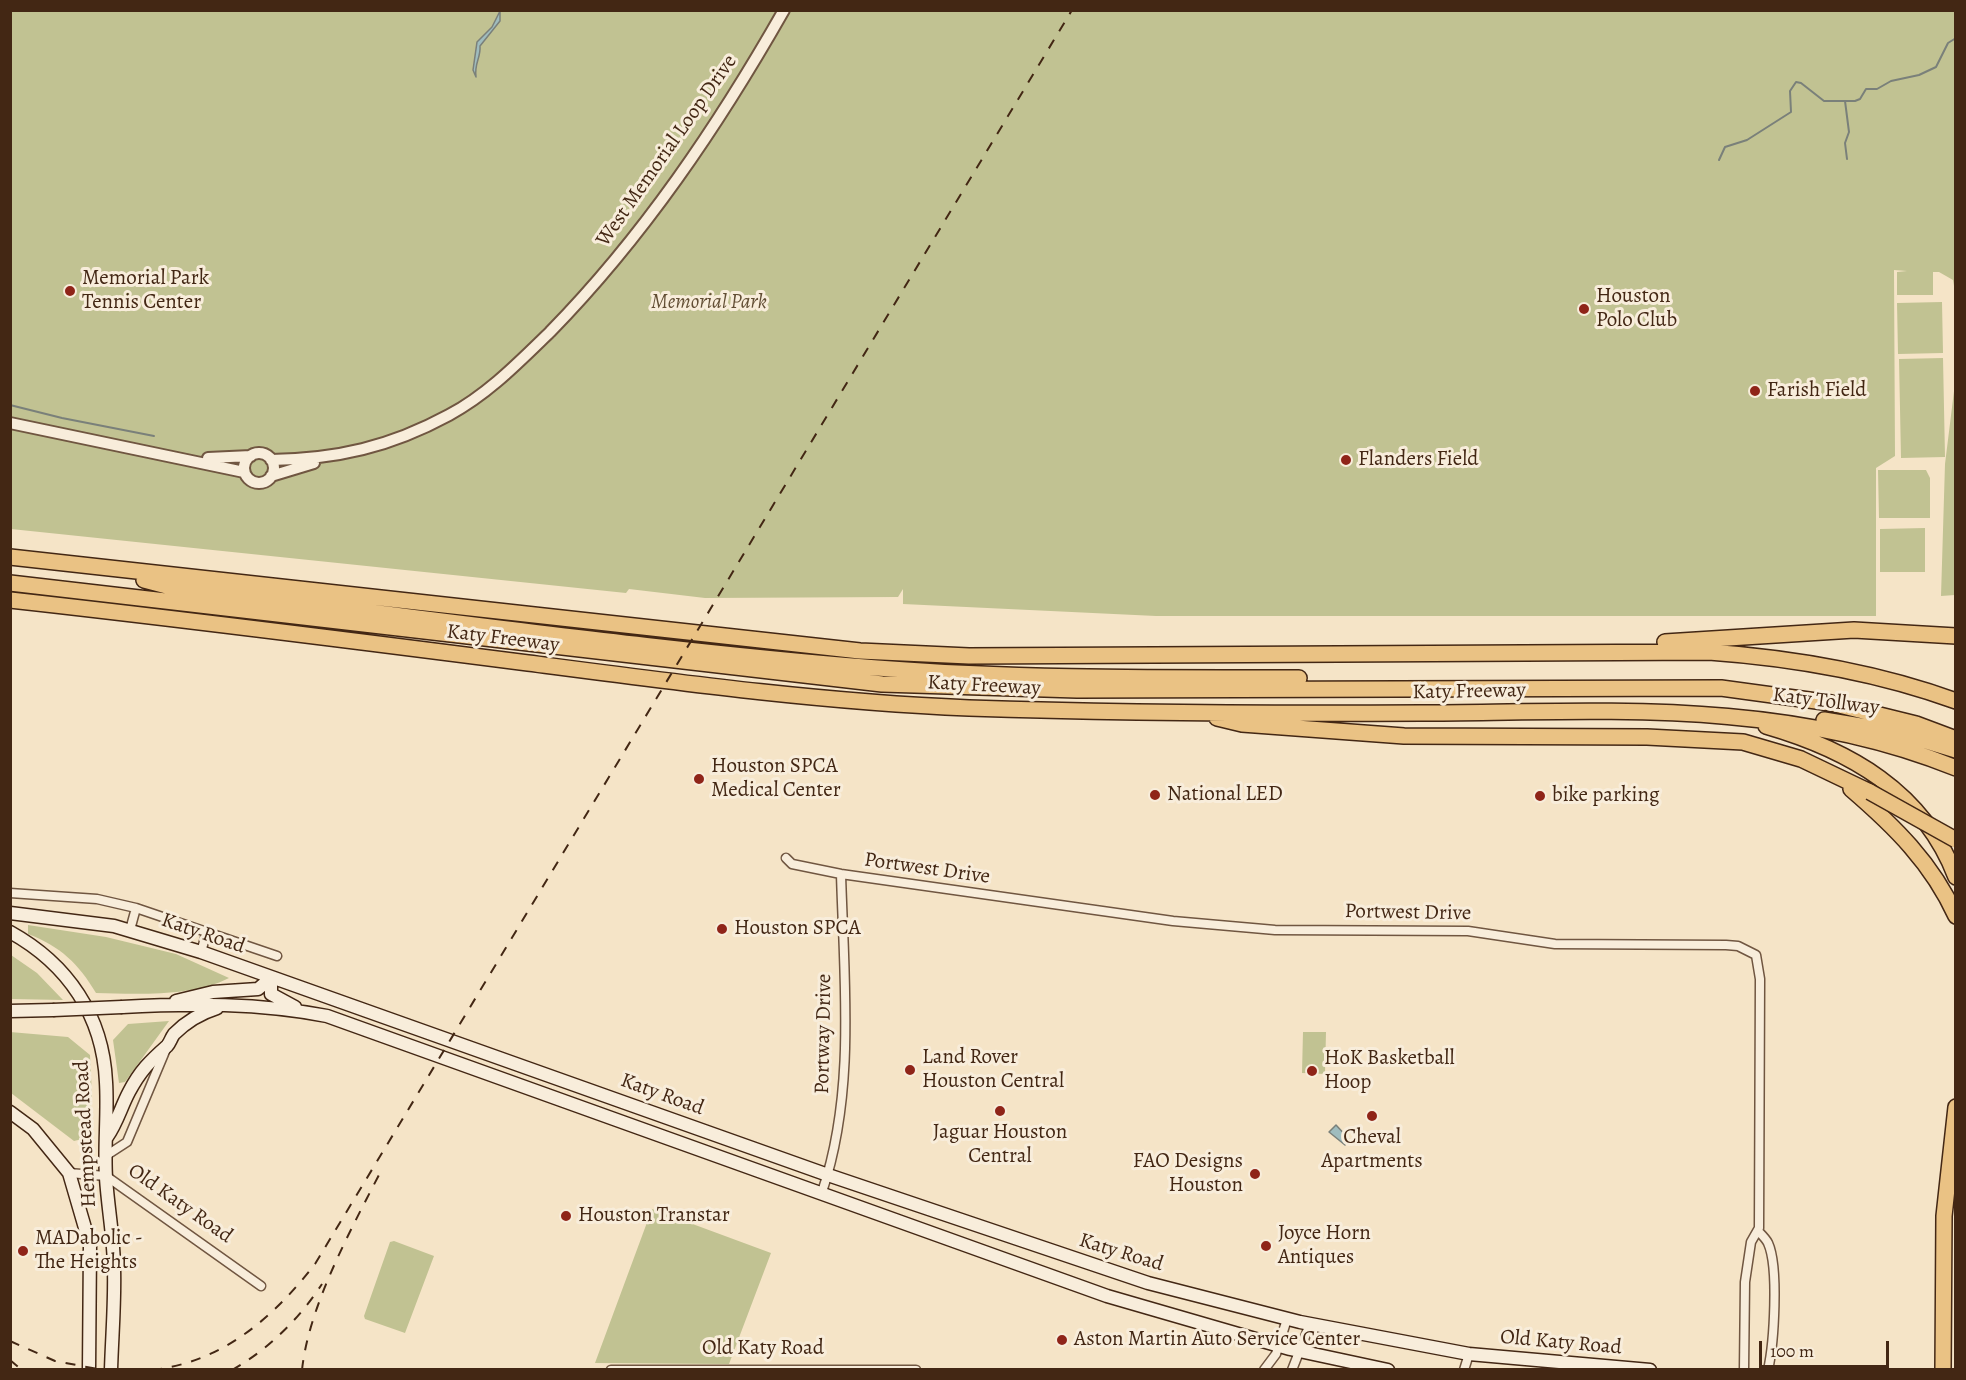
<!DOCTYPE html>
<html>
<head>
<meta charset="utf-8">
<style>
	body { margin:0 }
	#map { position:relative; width:1966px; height:1380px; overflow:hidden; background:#f5e4c7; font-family:Alegreya,serif }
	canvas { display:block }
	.frame { position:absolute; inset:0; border:12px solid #432714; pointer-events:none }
	.scale { position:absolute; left:1759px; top:1341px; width:130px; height:27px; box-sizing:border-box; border:3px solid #432714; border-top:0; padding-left:8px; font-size:18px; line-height:21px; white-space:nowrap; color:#432714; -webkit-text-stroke:4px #f8eddb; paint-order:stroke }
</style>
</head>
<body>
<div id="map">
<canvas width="1966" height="1380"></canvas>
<div class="frame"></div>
<div class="scale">100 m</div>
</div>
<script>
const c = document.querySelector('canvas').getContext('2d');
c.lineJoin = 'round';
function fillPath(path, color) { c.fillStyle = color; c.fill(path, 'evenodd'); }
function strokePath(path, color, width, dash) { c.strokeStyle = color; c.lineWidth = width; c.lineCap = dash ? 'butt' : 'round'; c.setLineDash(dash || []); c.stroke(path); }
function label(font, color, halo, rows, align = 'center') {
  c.font = font + ' Alegreya,serif'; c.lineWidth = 6; c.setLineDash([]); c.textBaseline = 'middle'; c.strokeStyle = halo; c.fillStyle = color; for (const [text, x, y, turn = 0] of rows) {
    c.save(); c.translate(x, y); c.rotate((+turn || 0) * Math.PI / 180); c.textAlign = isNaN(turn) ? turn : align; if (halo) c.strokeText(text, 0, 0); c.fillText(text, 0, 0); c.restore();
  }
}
fillPath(new Path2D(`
	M 10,11 L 1955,11 L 1955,292 L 1953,280 L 1939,272 L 1933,272 L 1933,295 L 1897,295 L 1897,272 L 1907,271 L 1894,270 L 1895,456 L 1876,468 L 1876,616 L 1156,616 L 903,604 L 903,589 L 898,597 L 705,598 L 629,589 L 626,593 L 11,529 Z
	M 1942,302 L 1943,353 L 1898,354 L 1897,303 Z
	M 1943,358 L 1945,457 L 1901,458 L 1899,359 Z
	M 1955,383 L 1955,595 L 1941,596 L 1945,464 Z
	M 1878,470 L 1926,470 L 1930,478 L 1930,518 L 1879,518 Z
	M 1925,528 L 1925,572 L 1880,572 L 1880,529 Z
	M 28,925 L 106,937 L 176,954 L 229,978 C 193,997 136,994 96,993 C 79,964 60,946 28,934 Z
	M 11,955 L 37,973 L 63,1000 L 11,999 Z
	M 169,1021 L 125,1082 L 119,1083 L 113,1040 L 128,1024 Z
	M 10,1032 L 68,1037 L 90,1055 L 92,1096 L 86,1138 L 74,1141 L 11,1093 Z
	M 1303,1032 L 1326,1032 L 1325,1074 L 1302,1073 Z
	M 652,1209 L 771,1253 L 729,1364 L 595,1363 Z
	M 394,1241 L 434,1256 L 405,1333 L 365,1319 L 364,1316 L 390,1242 Z`), '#c1c292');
const water = new Path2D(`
	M 500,11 L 500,21 L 480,46 C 481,58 474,63 476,77 L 473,70 L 477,42 L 492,27 Z
	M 1336,1125 L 1350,1140 L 1345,1145 L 1329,1132 Z`);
fillPath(water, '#9fbcbe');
strokePath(water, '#7a807a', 1.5);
strokePath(new Path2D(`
	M 1845,101 L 1849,132 L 1845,143 L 1847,159
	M 1719,160 L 1725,147 L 1747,140 L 1791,112 L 1790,91 L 1796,82 L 1801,83 L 1824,101 L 1855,101 L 1860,99 L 1866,89 L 1877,89 L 1891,81 L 1919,75 L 1936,67 L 1948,43 L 1956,38
	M 10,405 L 62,418 L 154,436`), '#7a807a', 2);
const minor = new Path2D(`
	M 786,858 L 792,864 L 841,874 L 1173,921 L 1275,930 L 1468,931 L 1555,944 L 1726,945 L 1738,946 L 1756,955 L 1760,979 L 1759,1228 L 1751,1242 L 1745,1282 L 1744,1370
	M 10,893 L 97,899 L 136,908 L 277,956
	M 130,930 L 136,908
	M 201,952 L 207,931
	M 107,1155 L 127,1142 L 166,1049
	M 69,1173 L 106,1176 L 261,1286
	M 822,1192 C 856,1092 844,979 841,874
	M 1759,1232 C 1762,1235 1766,1239 1768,1243 C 1779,1267 1774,1343 1768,1370
	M 611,1370 L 916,1370
	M 1264,1370 L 1276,1354 L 1287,1319
	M 1292,1370 L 1310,1324
	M 1464,1370 L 1469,1354`);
const tertiary = new Path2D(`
	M 10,423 L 244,472
	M244 468a15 15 0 1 1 30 0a15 15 0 1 1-30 0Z
	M 208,458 L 251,456
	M 271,460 C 337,459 390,447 449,415 C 488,394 518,363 550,332 C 643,237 718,126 784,10
	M 271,476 L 314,463`);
const secondary = new Path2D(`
	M 10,913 L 114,926 L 201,952 L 828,1175 L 1148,1283 L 1300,1322 L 1469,1354 L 1650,1370
	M 10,932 C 68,964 103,1016 106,1082 C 108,1114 104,1146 106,1178 C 108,1209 114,1239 114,1269 C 115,1302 112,1336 111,1370
	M 271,978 L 271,994 L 295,1007
	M 176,1001 L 213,992 L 258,989 L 271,978
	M 122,1007 C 191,1003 259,1003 327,1016 L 1107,1296 L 1290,1349 L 1388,1370
	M 10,1011 L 53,1010
	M 10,1112 L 33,1129 L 69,1173 L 90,1245 L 89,1370
	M 107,1137 C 117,1123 121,1107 129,1092 C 140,1071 150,1061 167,1046 C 170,1043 171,1038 174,1034 C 186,1022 201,1013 217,1008`);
const motorway = new Path2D(`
	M 10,557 L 860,651 L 969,656 L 1709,652 C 1793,658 1876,672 1956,701
	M 144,580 L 178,589 L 238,596 C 451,621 664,651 877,668 C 1017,679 1158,678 1299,678
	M 10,583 L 882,684 L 1077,690 L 1721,688 L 1831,703 L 1916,724 L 1956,739
	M 10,600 C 183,619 356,641 528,663 C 674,682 821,702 969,708 C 1119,713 1271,714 1421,713 C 1602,712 1784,698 1956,768
	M 1665,642 L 1854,630 L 1956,636
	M 1217,718 L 1242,724 L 1404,736 L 1647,737 L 1743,742 L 1801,759 L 1870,792
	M 1824,720 L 1897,732 L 1956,750
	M 1766,726 C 1849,750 1923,791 1956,877
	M 1851,789 C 1894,826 1932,863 1956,916
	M 1943,1370 L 1944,1216 L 1956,1107`);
strokePath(minor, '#705641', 11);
strokePath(tertiary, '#705641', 14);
strokePath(secondary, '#432714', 15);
strokePath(motorway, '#432714', 18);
strokePath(minor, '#f8eddb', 8);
strokePath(tertiary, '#f8eddb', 10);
strokePath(secondary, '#f8eddb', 12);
strokePath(motorway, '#eac284', 15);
strokePath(new Path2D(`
	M 10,1341 L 55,1361 L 103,1370
	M 10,1360 L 22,1370
	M 152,1370 C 223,1362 273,1318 315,1264 L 1072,10
	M 232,1370 C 269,1349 299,1319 322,1284
	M 302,1370 C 309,1304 353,1226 383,1167`), '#432714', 2, [10, 10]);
const secondaryBridge = new Path2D(`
	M 53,1010 L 122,1007`);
const motorwayBridge = new Path2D(`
	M 1870,792 L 1956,840`);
strokePath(secondaryBridge, '#432714', 15, []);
strokePath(motorwayBridge, '#432714', 18, []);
strokePath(secondaryBridge, '#f8eddb', 12);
strokePath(motorwayBridge, '#eac284', 15);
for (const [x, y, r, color] of [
	[70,291,6,"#8f2418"],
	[1584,309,6,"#8f2418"],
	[1755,391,6,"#8f2418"],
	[1346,460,6,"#8f2418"],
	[699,779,6,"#8f2418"],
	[1155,795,6,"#8f2418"],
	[1540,796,6,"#8f2418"],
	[722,929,6,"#8f2418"],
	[910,1070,6,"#8f2418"],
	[1312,1071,6,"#8f2418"],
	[1000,1111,6,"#8f2418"],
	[1372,1116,6,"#8f2418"],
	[1255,1174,6,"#8f2418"],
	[566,1216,6,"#8f2418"],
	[1266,1246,6,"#8f2418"],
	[23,1251,6,"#8f2418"],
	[1062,1340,6,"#8f2418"]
]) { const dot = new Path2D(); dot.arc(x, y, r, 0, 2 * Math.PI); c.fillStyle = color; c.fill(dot); strokePath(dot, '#f8eddb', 2); }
label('21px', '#432714', '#f8eddb', [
	["West Memorial Loop Drive",667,151,-55],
	["Katy Freeway",503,639,7],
	["Katy Freeway",984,686,3],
	["Katy Freeway",1469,692,-1],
	["Katy Tollway",1826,702,7],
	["Portwest Drive",927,869,8],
	["Portwest Drive",1408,913,1],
	["Katy Road",203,934,19],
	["Portway Drive",824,1034,-89],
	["Katy Road",662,1095,20],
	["Hempstead Road",86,1134,-93],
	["Old Katy Road",180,1204,35],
	["Katy Road",1121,1253,17],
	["Old Katy Road",1561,1343,5],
	["Old Katy Road",763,1349]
]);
label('21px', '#432714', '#f8eddb', [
	["Memorial Park",82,279],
	["Tennis Center",82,303],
	["Houston",1596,297],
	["Polo Club",1596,321],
	["Farish Field",1767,391],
	["Flanders Field",1358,460],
	["Houston SPCA",711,767],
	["Medical Center",711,791],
	["National LED",1167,795],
	["bike parking",1552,796],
	["Houston SPCA",734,929],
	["Land Rover",922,1058],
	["Houston Central",922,1082],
	["HoK Basketball",1324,1059],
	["Hoop",1324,1083],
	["Jaguar Houston",1000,1133,"center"],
	["Central",1000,1157,"center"],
	["Cheval",1372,1138,"center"],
	["Apartments",1372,1162,"center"],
	["FAO Designs",1243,1162,"right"],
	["Houston",1243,1186,"right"],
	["Houston Transtar",578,1216],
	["Joyce Horn",1278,1234],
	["Antiques",1278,1258],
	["MADabolic -",35,1239],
	["The Heights",35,1263],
	["Aston Martin Auto Service Center",1074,1340]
], 'left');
label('italic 21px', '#624e34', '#f8eddb', [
	["Memorial Park",709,303]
]);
</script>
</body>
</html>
